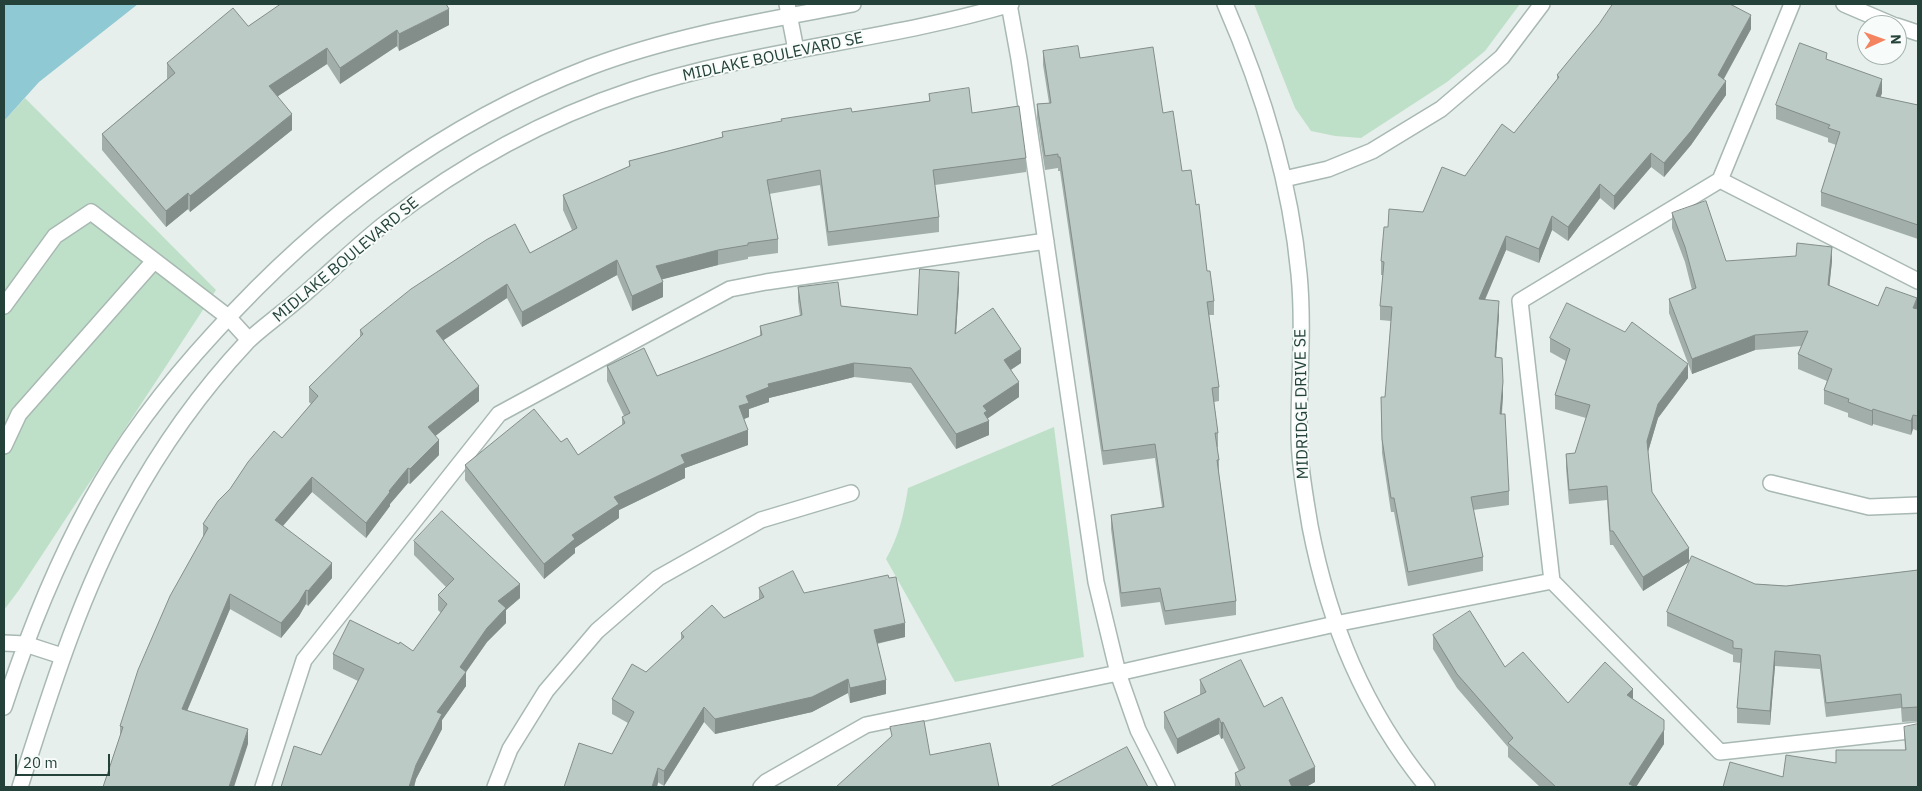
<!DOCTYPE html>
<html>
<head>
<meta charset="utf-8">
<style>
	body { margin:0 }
	#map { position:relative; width:1922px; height:791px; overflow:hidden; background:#e6efeb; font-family:"IBM Plex Sans",sans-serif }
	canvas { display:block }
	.frame { position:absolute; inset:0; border:5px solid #24423a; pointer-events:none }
	.north { position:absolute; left:1857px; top:15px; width:50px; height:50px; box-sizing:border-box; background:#f7fbf9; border:1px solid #a3b1ad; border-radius:50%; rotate:88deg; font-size:14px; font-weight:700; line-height:20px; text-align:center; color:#24423a }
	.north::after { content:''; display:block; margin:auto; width:18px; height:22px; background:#f4845f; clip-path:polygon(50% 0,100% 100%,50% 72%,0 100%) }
	.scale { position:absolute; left:15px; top:754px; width:95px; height:22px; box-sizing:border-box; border:2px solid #24423a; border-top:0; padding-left:6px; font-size:15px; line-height:18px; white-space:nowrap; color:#24423a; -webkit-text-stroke:4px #f7fbf9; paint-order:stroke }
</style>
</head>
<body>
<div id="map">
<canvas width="1922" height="791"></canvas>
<div class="frame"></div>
<div class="north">N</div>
<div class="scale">20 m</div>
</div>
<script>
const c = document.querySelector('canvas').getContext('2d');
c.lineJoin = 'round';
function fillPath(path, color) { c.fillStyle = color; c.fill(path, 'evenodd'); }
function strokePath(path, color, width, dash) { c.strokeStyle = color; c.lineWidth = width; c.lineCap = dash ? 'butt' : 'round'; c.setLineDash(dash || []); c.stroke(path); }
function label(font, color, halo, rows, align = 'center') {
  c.font = font + ' "IBM Plex Sans",sans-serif'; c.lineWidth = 4; c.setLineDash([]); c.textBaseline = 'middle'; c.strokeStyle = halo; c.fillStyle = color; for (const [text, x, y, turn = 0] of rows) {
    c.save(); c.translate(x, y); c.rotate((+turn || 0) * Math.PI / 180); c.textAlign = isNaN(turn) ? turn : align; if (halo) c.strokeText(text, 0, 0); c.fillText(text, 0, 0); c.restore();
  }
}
fillPath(new Path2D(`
	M 1254,4 L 1520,4 L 1485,51 L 1447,82 L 1361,138 L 1335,136 L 1311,131 L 1295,108 Z
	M 25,98 L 216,290 L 19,590 L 4,610 L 4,121 Z
	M 1054,427 L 1084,657 L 955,682 L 886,559 C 899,536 904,514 908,488 Z`), '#bfe0c8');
fillPath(new Path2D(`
	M 4,4 L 138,4 L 39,82 L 4,121 Z`), '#8ec9d4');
const minor = new Path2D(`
	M 787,4 L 796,50
	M 1009,4 L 1019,59 L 1096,582 L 1118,673 L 1138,730 L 1167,787
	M 1225,4 C 1263,91 1290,179 1299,274 C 1304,326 1299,379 1299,431 C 1299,463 1305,495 1310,526 C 1329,624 1364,709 1427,787
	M 1792,4 L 1720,180 L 1520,301 L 1552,581 L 1720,752 L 1918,730
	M 1844,4 L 1893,25
	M 1897,26 L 1918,33
	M 1284,179 L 1328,169 L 1372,151 L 1441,109 L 1502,57 L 1542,4
	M 1720,180 L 1918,281
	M 4,306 L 55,236 L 91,212 L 228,317 L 249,340
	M 4,446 L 19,414 L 154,261
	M 1771,483 L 1869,507 L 1918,505
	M 4,643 L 25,644 L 62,656
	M 4,707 C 27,636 54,568 90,502 C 124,440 167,384 215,332 C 321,215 442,124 590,67 C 675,35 764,21 853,4
	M 20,787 C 51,690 79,598 128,508 C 160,449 201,391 247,342 C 258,331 272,321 284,311 C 298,300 311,288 325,276 C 345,258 365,239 387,222 C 460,166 544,119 632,90 C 756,49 887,41 1011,4
	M 263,787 L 304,660 L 499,414 L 730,289 L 766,282 L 1046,241
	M 495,787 L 510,749 L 546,691 L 597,631 L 658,578 L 761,520 L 851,493
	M 761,787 L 766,782 L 866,725 L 1118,673 L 1335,624 L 1552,581`);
strokePath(minor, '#a8b8b2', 18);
strokePath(minor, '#fff', 15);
fillPath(new Path2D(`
	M 449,25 L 399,51 L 397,46 L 340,84 L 327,64 L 278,96 L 292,130 L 190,212 L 188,209 L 166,227 L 102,150 L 102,134 L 167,79 L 167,63 L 248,26 Z
	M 1751,29 L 1724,79 L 1726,95 L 1691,145 L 1664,177 L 1651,167 L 1614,210 L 1600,198 L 1568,241 L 1552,230 L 1539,263 L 1506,250 L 1485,300 L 1499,315 L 1496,357 L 1503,396 L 1502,414 L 1509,491 L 1509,505 L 1473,510 L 1483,557 L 1483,571 L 1408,586 L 1394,512 L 1391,512 L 1382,453 L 1381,397 L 1385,397 L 1391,321 L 1380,320 L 1380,306 L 1383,275 L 1381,275 L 1381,261 L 1388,227 L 1423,212 L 1514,133 L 1557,80 L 1557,75 Z
	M 1043,51 L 1080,58 L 1163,113 L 1182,171 L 1196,205 L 1207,271 L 1214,301 L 1214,315 L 1209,315 L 1219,387 L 1219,401 L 1214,402 L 1218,433 L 1218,447 L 1217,447 L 1219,460 L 1219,474 L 1236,601 L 1236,615 L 1165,625 L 1160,602 L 1121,607 L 1111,529 L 1111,515 L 1162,507 L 1155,458 L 1103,465 L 1060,171 L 1058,171 L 1058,168 L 1045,170 L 1037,118 L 1037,104 L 1049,103 L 1043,65 Z
	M 1827,60 L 1882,93 L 1880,97 L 1918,105 L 1918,239 L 1821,206 L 1821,192 L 1836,145 L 1828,142 L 1828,138 L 1776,119 L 1776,105 Z
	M 929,94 L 972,113 L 1026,158 L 1026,172 L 935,185 L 939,217 L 939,232 L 828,246 L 820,185 L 769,194 L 778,239 L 778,253 L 748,257 L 748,259 L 718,265 L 662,279 L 663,297 L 632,311 L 617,275 L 522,327 L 507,298 L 444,340 L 479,401 L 435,436 L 439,455 L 410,484 L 408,483 L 390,504 L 390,506 L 366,538 L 312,492 L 283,526 L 332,578 L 308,606 L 306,604 L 299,616 L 281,638 L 230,609 L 187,710 L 248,744 L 120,736 L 120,726 L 203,537 L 203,524 L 282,438 L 311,404 L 309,402 L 309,387 L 360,337 L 360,330 L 530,253 L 572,230 L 563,210 L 563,195 L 629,167 L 629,161 L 722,137 L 722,132 L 929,101 Z
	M 1672,213 L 1726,261 L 1832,261 L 1829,286 L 1878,306 L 1918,309 L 1918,431 L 1913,429 L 1911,435 L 1873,424 L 1872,426 L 1848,417 L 1848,413 L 1824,404 L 1824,390 L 1827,381 L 1798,369 L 1798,354 L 1801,346 L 1755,350 L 1692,374 L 1669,313 L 1669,299 L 1692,290 L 1685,262 L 1672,228 Z
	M 959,286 L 956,333 L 1021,363 L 1011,370 L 1019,397 L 987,418 L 989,435 L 956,449 L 911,383 L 854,377 L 769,398 L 769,402 L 749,409 L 749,417 L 744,419 L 748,445 L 685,468 L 685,478 L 619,510 L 619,518 L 575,548 L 575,553 L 544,579 L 465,480 L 465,465 L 578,455 L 622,425 L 622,417 L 624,416 L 607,381 L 607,366 L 657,376 L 760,336 L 760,326 L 800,316 L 798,301 L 798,287 L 841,306 L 917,315 Z
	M 1550,338 L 1688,378 L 1658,418 L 1648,452 L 1652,492 L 1689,562 L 1643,591 L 1613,545 L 1610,545 L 1607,500 L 1569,504 L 1566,468 L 1566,454 L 1575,453 L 1586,418 L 1555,409 L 1555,395 L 1566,361 L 1550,352 Z
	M 414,541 L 520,598 L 506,610 L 506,623 L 487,642 L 466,672 L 466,686 L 442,720 L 442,729 L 416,779 L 414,787 L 281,787 L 321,755 L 358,681 L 333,669 L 333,654 L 413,651 L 441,613 L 438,610 L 438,595 L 446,587 L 414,555 Z
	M 1918,570 L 1918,721 L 1902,722 L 1901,708 L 1826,717 L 1820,669 L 1775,666 L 1770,725 L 1737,723 L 1737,708 L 1741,663 L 1733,662 L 1733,655 L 1667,626 L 1667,612 L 1755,584 L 1786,586 Z
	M 759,588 L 804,593 L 905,637 L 877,644 L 886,694 L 850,703 L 848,693 L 812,712 L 715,734 L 704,722 L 664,786 L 612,754 L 628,723 L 612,714 L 612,699 L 646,672 L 681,640 L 681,633 L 724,618 L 759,600 Z
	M 1433,635 L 1505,667 L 1568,703 L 1633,699 L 1664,744 L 1636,787 L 1540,787 L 1508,757 L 1508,747 L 1457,688 L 1433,649 Z
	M 1200,680 L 1264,707 L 1315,782 L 1306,787 L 1235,787 L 1235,773 L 1239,771 L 1223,738 L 1221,739 L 1219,734 L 1177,754 L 1164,728 L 1164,712 L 1200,695 Z
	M 1904,727 L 1918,787 L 1783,777 L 1836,763 L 1905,750 Z`), '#a1aea9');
fillPath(new Path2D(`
	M 449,9 L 449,25 L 399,51 L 399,34 Z
	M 1751,15 L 1751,29 L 1718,89 L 1718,75 Z
	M 397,30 L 397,46 L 340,84 L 340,68 Z
	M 327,48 L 327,64 L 269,102 L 269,86 Z
	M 1882,79 L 1882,93 L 1876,110 L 1876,96 Z
	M 1726,81 L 1726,95 L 1691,145 L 1664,177 L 1664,163 Z
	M 292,114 L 292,130 L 190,212 L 190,196 Z
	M 1651,153 L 1651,167 L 1614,210 L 1614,196 Z
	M 1600,184 L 1600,198 L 1568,241 L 1568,227 Z
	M 188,193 L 188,209 L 166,227 L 166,211 Z
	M 1552,216 L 1552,230 L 1539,263 L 1539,249 Z
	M 1506,236 L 1506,250 L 1479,313 L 1479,299 Z
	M 1832,247 L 1832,261 L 1828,300 L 1828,285 Z
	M 718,250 L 718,265 L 656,281 L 656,266 Z
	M 617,260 L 617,275 L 522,327 L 522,312 Z
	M 959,272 L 959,286 L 955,349 L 955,334 Z
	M 663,282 L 663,297 L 632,311 L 632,296 Z
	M 507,284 L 507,298 L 436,345 L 436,331 Z
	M 1917,298 L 1917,313 L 1913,308 Z
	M 1499,301 L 1499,315 L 1495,371 L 1495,357 Z
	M 1755,335 L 1755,350 L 1692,374 L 1692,359 Z
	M 1021,349 L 1021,363 L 1004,374 L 1004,360 Z
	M 854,363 L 854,377 L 769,398 L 769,402 L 749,409 L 749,417 L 739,421 L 739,406 L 746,396 L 768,384 Z
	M 1688,364 L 1688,378 L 1658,418 L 1647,455 L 1647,441 L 1658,404 Z
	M 1019,382 L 1019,397 L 987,419 L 989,421 L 989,435 L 956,449 L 956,434 L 983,406 Z
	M 1503,382 L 1503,396 L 1500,428 L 1500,414 Z
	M 479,386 L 479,401 L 428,442 L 428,427 Z
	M 1873,409 L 1873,424 L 1872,426 L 1872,411 Z
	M 1913,415 L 1913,429 L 1911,435 L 1911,421 Z
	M 748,430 L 748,445 L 685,468 L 685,478 L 619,510 L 619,518 L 575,548 L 575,553 L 544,579 L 544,564 L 572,535 L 614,497 L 681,455 Z
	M 439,440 L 439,455 L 410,484 L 410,469 Z
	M 408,468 L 408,483 L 390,504 L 390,506 L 366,538 L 366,523 L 389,491 Z
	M 312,477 L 312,492 L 275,535 L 275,520 Z
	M 1689,548 L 1689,562 L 1643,591 L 1643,577 Z
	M 332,563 L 332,578 L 308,606 L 308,591 Z
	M 520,584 L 520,598 L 506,610 L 506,623 L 487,642 L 466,672 L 466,686 L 442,720 L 442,729 L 416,779 L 414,787 L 409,787 L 416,765 L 437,712 L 460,667 L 498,601 Z
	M 306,590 L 306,604 L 299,616 L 281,638 L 281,623 Z
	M 230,594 L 230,609 L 182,723 L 182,709 Z
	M 905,623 L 905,637 L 874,644 L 874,630 Z
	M 1775,651 L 1775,666 L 1770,725 L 1770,711 Z
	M 848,679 L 848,693 L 812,712 L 715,734 L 715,719 Z
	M 886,680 L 886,694 L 850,703 L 850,688 Z
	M 1633,689 L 1633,703 L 1627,695 Z
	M 704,707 L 704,722 L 664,786 L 664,771 Z
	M 1219,718 L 1219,734 L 1177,754 L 1177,739 Z
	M 1223,722 L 1223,738 L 1221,739 L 1221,723 Z
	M 248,729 L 248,744 L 234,787 L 229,787 Z
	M 1664,730 L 1664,744 L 1636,787 L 1629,784 Z
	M 1315,767 L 1315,782 L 1306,787 L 1289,787 L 1289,780 Z
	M 658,768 L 658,783 L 657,787 L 652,787 Z`), '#838d89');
const building = new Path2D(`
	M 281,4 L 446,4 L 449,9 L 399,34 L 397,30 L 340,68 L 327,48 L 269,86 L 292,114 L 190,196 L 188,193 L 166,211 L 102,134 L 175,73 L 167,63 L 233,8 L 248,26 Z
	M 1613,4 L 1730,4 L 1751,15 L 1718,75 L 1726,81 L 1691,131 L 1664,163 L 1651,153 L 1614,196 L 1600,184 L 1568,227 L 1552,216 L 1539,249 L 1506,236 L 1479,299 L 1499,301 L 1495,357 L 1502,358 L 1503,382 L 1500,414 L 1505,414 L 1509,491 L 1471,497 L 1483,557 L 1408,572 L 1394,498 L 1391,498 L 1382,439 L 1381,397 L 1385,397 L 1392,307 L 1380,306 L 1384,262 L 1381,261 L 1384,227 L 1388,227 L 1389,209 L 1423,212 L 1442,167 L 1465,176 L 1502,124 L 1514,133 L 1559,77 L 1557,75 L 1599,24 Z
	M 1800,43 L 1827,53 L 1826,59 L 1882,79 L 1876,96 L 1918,105 L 1918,225 L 1821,192 L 1840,132 L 1828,128 L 1830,125 L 1776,105 Z
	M 1078,46 L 1080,58 L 1153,47 L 1163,113 L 1173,111 L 1182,171 L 1191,170 L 1196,205 L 1199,204 L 1207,271 L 1210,271 L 1214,301 L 1207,302 L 1219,387 L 1212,388 L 1218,433 L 1215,433 L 1219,460 L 1217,460 L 1236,601 L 1165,611 L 1160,588 L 1121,593 L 1111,515 L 1164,507 L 1155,444 L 1103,451 L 1060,157 L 1058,157 L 1058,154 L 1045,156 L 1037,104 L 1051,103 L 1043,51 Z
	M 969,88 L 972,113 L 1019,106 L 1026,158 L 933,170 L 939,217 L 828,232 L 820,170 L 767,180 L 778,239 L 748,243 L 748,245 L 718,250 L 656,266 L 663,282 L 632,296 L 617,260 L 522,312 L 507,284 L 436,331 L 479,386 L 428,427 L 439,440 L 410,469 L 408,468 L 389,491 L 390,492 L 366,523 L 312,477 L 275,520 L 332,563 L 308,591 L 306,590 L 299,602 L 281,623 L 230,594 L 182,709 L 248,729 L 229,787 L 103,787 L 123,727 L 120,726 L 138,670 L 170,596 L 208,528 L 203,524 L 218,501 L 230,489 L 248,462 L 274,431 L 282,438 L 318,396 L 309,387 L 363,334 L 360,330 L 411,289 L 486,240 L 515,224 L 530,253 L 577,228 L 563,195 L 630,166 L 629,161 L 723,137 L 722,132 L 782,121 L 781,119 L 851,108 L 852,112 L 930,101 L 929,94 Z
	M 1706,201 L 1726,261 L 1796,256 L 1797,243 L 1832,247 L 1828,285 L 1878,306 L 1886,287 L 1917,298 L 1913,308 L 1918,309 L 1918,416 L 1913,415 L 1911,421 L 1873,409 L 1872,411 L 1848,402 L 1849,399 L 1824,390 L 1832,369 L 1798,354 L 1808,331 L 1755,335 L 1692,359 L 1669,299 L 1696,288 L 1685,247 L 1672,213 Z
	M 920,269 L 959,272 L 955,334 L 993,308 L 1021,349 L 1004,360 L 1019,382 L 983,406 L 987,411 L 984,413 L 989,421 L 956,434 L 911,368 L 854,363 L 768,384 L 769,387 L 746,396 L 749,403 L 739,406 L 748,430 L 681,455 L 685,463 L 614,497 L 619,504 L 572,535 L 575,539 L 544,564 L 465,465 L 534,409 L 561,442 L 567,438 L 578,455 L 625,423 L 622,417 L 630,413 L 607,366 L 644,348 L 657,376 L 762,335 L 760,326 L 802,315 L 798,287 L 838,282 L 841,306 L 917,315 Z
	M 1567,303 L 1625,332 L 1632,322 L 1688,364 L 1658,404 L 1647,441 L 1652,492 L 1689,548 L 1643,577 L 1613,531 L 1610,531 L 1607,486 L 1569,490 L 1566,454 L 1575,453 L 1590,405 L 1555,395 L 1570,349 L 1550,338 Z
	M 442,511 L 520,584 L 498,601 L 506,608 L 487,628 L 460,667 L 466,672 L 437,712 L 442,714 L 416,765 L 409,787 L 281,787 L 294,746 L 321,755 L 364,669 L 333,654 L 350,620 L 399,644 L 400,642 L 413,651 L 447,604 L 438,595 L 454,579 L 414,541 Z
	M 1692,556 L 1755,584 L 1786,586 L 1918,570 L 1918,707 L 1902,708 L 1901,694 L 1826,703 L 1820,655 L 1775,651 L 1770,711 L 1737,708 L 1742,649 L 1733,648 L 1733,641 L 1667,612 Z
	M 793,571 L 804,593 L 888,575 L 889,578 L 896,577 L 905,623 L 874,630 L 886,680 L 850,688 L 848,679 L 812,697 L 715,719 L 704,707 L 664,771 L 658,768 L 652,787 L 564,787 L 579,743 L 612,754 L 634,712 L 612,699 L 632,664 L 646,672 L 684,637 L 681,633 L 712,605 L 724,618 L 764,597 L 759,588 Z
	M 1470,611 L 1505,667 L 1523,652 L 1568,703 L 1605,662 L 1633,689 L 1627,695 L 1664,720 L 1664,730 L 1629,784 L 1636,787 L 1556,787 L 1508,743 L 1513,738 L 1457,674 L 1433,635 Z
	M 1241,660 L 1264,707 L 1282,697 L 1315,767 L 1289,780 L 1292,787 L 1241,787 L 1235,773 L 1245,768 L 1223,722 L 1221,723 L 1219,718 L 1177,739 L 1164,712 L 1206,692 L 1200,680 Z
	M 924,721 L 930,755 L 990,743 L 999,787 L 836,787 L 892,736 L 890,727 Z
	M 1918,724 L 1918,787 L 1723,787 L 1730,762 L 1783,777 L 1786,755 L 1836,763 L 1836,750 L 1906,750 L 1904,727 Z
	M 1127,747 L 1148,787 L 1050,787 Z`);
fillPath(building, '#bbcac4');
strokePath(building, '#838d89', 1);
label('16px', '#24423a', '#f7fbf9', [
	["MIDLAKE BOULEVARD SE",773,57,-12],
	["MIDLAKE BOULEVARD SE",346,260,-40],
	["MIDRIDGE DRIVE SE",1302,404,-91]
]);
</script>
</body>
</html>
